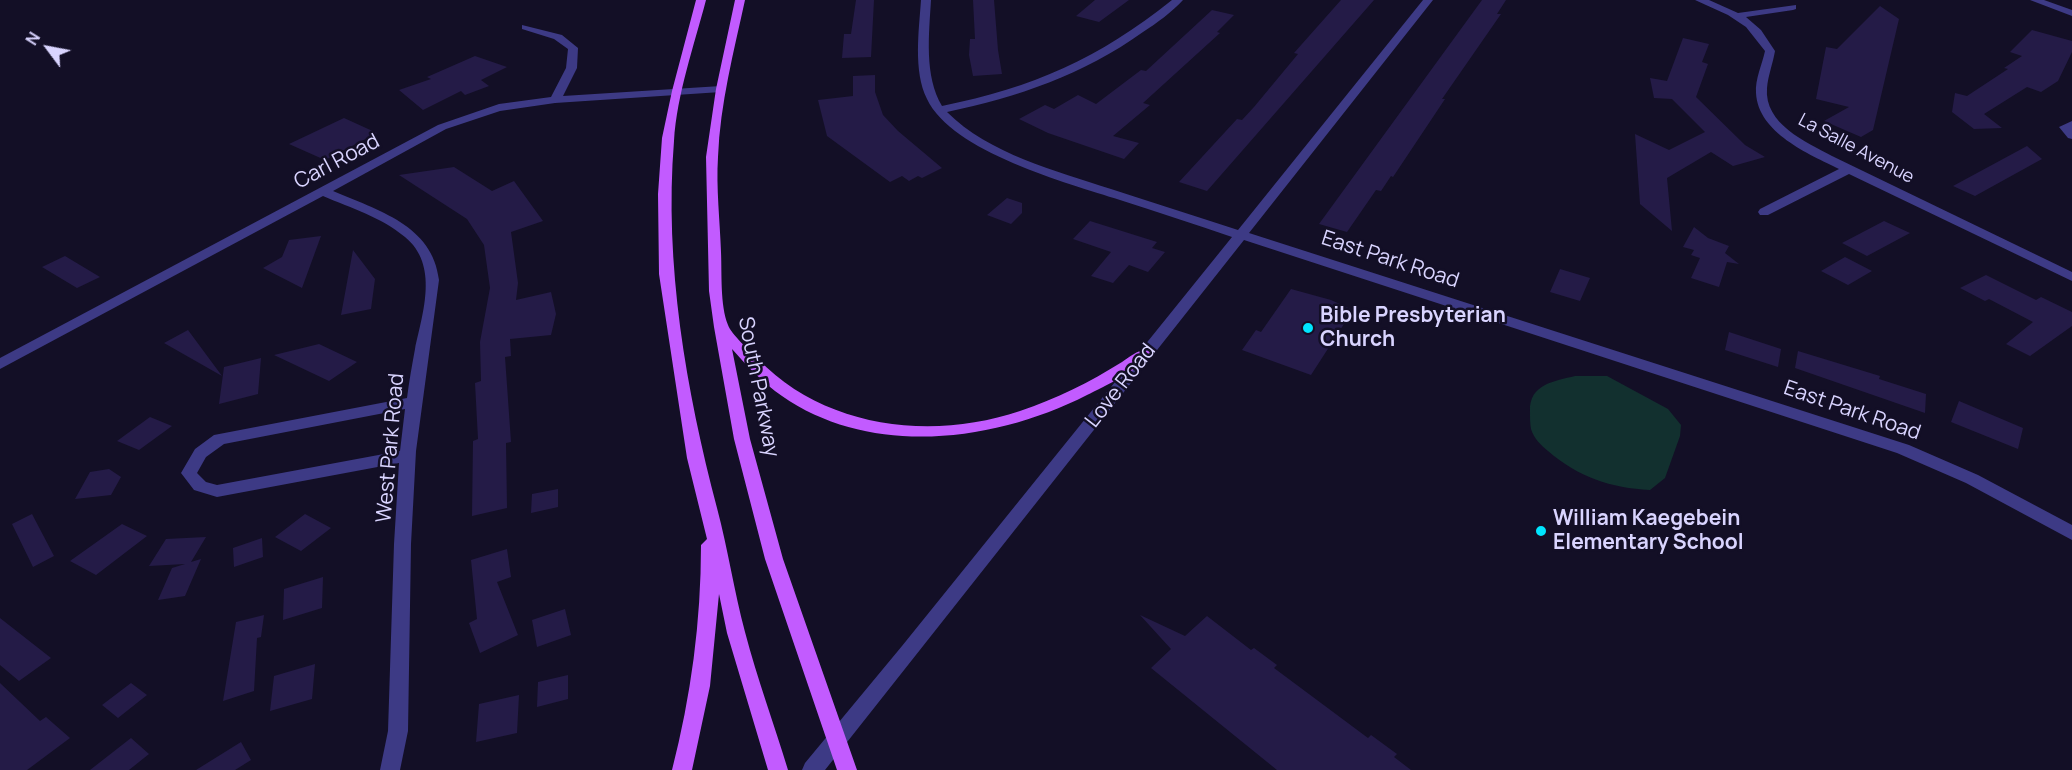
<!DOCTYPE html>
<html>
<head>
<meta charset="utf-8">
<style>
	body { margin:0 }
	#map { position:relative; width:2072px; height:770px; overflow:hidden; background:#130f26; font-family:Manrope,sans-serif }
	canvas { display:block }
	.north { position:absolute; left:18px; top:18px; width:60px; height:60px; -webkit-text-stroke:4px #130f26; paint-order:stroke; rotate:302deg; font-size:16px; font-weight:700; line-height:24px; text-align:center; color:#d9d4ff }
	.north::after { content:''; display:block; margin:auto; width:21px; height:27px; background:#d9d4ff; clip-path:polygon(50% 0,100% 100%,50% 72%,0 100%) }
</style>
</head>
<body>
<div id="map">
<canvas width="2072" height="770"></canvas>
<div class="north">N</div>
</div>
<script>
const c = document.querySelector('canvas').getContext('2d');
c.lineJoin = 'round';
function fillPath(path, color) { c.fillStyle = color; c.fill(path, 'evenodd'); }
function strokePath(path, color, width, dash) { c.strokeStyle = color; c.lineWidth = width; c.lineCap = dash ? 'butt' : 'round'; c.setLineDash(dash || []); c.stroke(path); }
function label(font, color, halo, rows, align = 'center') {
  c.font = font + ' Manrope,sans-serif'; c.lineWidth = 5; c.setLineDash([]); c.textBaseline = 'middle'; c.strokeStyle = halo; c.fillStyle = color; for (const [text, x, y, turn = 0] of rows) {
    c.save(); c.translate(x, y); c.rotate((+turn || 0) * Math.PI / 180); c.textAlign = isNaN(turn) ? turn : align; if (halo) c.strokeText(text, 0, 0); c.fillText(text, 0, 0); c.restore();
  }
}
fillPath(new Path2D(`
	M 1575,376 L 1607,376 L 1668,409 L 1681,425 L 1680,436 L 1665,478 L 1650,490 C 1611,488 1578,477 1548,451 C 1541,445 1534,439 1531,429 C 1530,424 1530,417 1530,411 C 1529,384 1555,381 1575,376 Z`), '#12302f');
fillPath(new Path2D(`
	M 856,0 L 874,0 L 871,57 L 842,58 L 844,34 L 851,34 Z
	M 973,0 L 994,0 L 998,50 L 1002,74 L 973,76 L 969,55 L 970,39 L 975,39 Z
	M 1095,0 L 1129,0 L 1099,22 L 1076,16 Z
	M 1341,0 L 1374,0 L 1207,191 L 1179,182 L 1237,119 L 1242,120 L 1254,107 L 1298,54 L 1294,53 Z
	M 1482,0 L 1506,0 L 1497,14 L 1501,14 L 1442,99 L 1445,99 L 1393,177 L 1391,176 L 1381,191 L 1376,190 L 1347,232 L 1319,224 Z
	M 1880,6 L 1899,19 L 1873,130 L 1861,137 L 1824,121 L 1849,107 L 1816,99 L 1826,47 L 1837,49 Z
	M 1212,10 L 1234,15 L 1217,32 L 1220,33 L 1143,103 L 1150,105 L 1113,136 L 1139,143 L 1124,159 L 1048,133 L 1019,119 L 1045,105 L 1054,109 L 1078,95 L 1096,104 L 1141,70 L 1146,71 Z
	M 2032,30 L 2072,41 L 2072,52 L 2058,81 L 2041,92 L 2027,87 L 1984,114 L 2002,128 L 1974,129 L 1952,112 L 1955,93 L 1967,96 L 2008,69 L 2004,68 L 2022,56 L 2010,52 Z
	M 1683,38 L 1709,44 L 1702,62 L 1708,64 L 1696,97 L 1745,145 L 1765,157 L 1733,166 L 1711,152 L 1667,178 L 1672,231 L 1640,204 L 1635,134 L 1669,150 L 1705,132 L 1672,99 L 1654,98 L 1650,78 L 1667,81 Z
	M 475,56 L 507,67 L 481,80 L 489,86 L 465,95 L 461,91 L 423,110 L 399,90 L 431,79 L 427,77 Z
	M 875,75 L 875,92 L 883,115 L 898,131 L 942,168 L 922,178 L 918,176 L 909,181 L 902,176 L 890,182 L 827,136 L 818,100 L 853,96 L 853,76 Z
	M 344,118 L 377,133 L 325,160 L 289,144 Z
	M 2027,146 L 2042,159 L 1975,196 L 1953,186 Z
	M 454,167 L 492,191 L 514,181 L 543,221 L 511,232 L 518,283 L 516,300 L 551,292 L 556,314 L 551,335 L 510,339 L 511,356 L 505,357 L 511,442 L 506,443 L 507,508 L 472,516 L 473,441 L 478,439 L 475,383 L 481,381 L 480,342 L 490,288 L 484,245 L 467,219 L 399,175 Z
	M 1007,198 L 1022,203 L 1022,213 L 1011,224 L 987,215 Z
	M 1090,221 L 1157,242 L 1152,248 L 1165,252 L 1148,272 L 1129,265 L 1113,283 L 1091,276 L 1111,252 L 1073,239 Z
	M 1884,221 L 1910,233 L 1867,256 L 1842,243 Z
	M 1694,227 L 1708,238 L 1729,246 L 1725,253 L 1739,264 L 1727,262 L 1719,287 L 1691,278 L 1700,258 L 1691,255 L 1694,250 L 1683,247 Z
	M 321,236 L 302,288 L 263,268 L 282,257 L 289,240 Z
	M 353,250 L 375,279 L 371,309 L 341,315 Z
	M 65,256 L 100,277 L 77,288 L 42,267 Z
	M 1845,257 L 1872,271 L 1848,285 L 1821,271 Z
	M 1560,269 L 1590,278 L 1580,301 L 1550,292 Z
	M 1986,275 L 2036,300 L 2041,297 L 2072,312 L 2072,326 L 2030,356 L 2006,344 L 2033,322 L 1989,299 L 1985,301 L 1960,288 Z
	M 1291,289 L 1331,300 L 1353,310 L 1311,375 L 1242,350 L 1256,330 L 1261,332 Z
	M 188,330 L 222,376 L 164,343 Z
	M 1729,332 L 1781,349 L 1778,367 L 1725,350 Z
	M 319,344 L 357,362 L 329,381 L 274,355 Z
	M 1798,351 L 1880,376 L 1879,379 L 1926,394 L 1925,413 L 1795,368 Z
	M 261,358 L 258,394 L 219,404 L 224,367 Z
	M 1959,401 L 2023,428 L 2018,449 L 1951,422 Z
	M 150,417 L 172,426 L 139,450 L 117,441 Z
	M 109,469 L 121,477 L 111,495 L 75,499 L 90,472 Z
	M 558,489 L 558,507 L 531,513 L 532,494 Z
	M 32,514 L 54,556 L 33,567 L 12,524 Z
	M 305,514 L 331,528 L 301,551 L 275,537 Z
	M 122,524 L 147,536 L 96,575 L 70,561 Z
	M 206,537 L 191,562 L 201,559 L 185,596 L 158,600 L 172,568 L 185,564 L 149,566 L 166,539 Z
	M 262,538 L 263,557 L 234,567 L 233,548 Z
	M 507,549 L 511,577 L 497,582 L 518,635 L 480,653 L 469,623 L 477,619 L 471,560 Z
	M 323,577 L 322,608 L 283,620 L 284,589 Z
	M 565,609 L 571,635 L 537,647 L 532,620 Z
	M 264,615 L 261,637 L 257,638 L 254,691 L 223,701 L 236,622 Z
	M 1140,615 L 1185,636 L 1207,616 L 1251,650 L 1254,648 L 1277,665 L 1274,668 L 1368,738 L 1371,735 L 1397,754 L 1394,757 L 1411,770 L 1277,770 L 1151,668 L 1171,649 Z
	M 0,618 L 51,658 L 19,681 L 0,665 Z
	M 315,664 L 312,699 L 270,711 L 274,676 Z
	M 568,675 L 568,699 L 537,707 L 538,682 Z
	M 0,683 L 40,721 L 46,717 L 70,738 L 27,770 L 0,770 Z
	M 131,683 L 147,695 L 118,718 L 102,705 Z
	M 519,695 L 517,733 L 476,742 L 479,704 Z
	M 131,738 L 149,754 L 129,770 L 90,770 Z
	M 241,742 L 251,760 L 235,770 L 196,770 Z`), '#241b47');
fillPath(new Path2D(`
	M 921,0 L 931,0 C 929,34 924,76 942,106 C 1034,87 1098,59 1172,0 L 1183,0 C 1172,12 1157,23 1143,32 C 1083,75 1018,97 947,112 C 989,154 1056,171 1111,189 C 1153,203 1196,216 1238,230 L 1423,0 L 1433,0 L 1249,233 L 1909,445 L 1978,475 L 2072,525 L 2072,540 L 1966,483 L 1897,453 L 1244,240 L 825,770 L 802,770 L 805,763 L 902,646 L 1232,237 C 1195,224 1157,212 1120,200 C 1067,183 952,152 927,99 C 913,71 919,30 921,0 Z
	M 1695,0 L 1709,0 L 1738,13 L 1796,5 L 1796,9 L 1793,10 L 1746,17 L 1761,30 L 1775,51 C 1773,63 1768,76 1767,88 C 1764,124 1806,142 1832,156 L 2072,272 L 2072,281 L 1849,174 L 1768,215 L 1760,215 L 1758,212 L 1760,209 L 1839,169 C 1809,154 1758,133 1756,93 C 1755,79 1762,65 1765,51 L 1746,27 L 1728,15 Z
	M 2030,0 L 2044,0 L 2072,10 L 2072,16 Z
	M 522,25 L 562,35 L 578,48 L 577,68 L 563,96 L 721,86 L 726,89 L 721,92 L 555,103 L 500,111 L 446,129 L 333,191 C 377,210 433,225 439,280 L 416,451 L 411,544 L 408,731 L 400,770 L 380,770 L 388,731 L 394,544 L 399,463 L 217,497 L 194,490 L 181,473 L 195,449 L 214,435 L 407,398 C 409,382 412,365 415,349 C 423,312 439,265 405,237 C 381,217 351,208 323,196 L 0,369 L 0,358 L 438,125 L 499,104 L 551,97 L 566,68 L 568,49 L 554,39 L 522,29 ZM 405,409 L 400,451 L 217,485 L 206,482 L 197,473 L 206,457 L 224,444 Z
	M 2072,121 L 2072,139 L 2068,138 L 2059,127 Z`), '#3d3a85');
fillPath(new Path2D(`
	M 696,0 L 706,0 C 694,46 677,94 674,141 C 664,264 686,390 717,508 C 728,549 734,591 745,632 C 757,678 774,724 788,770 L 768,770 L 727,633 L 719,594 L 710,686 L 692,770 L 672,770 C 691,696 701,622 701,545 L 707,539 L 687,458 L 659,274 L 658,194 L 662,138 L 672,91 Z
	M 735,0 L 745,0 C 734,51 720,104 718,157 C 716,188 720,221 721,252 C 722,273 720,305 728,325 C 731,334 750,351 758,359 C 824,428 931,441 1020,411 C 1056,399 1090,382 1122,362 C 1131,356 1140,348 1150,351 L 1152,354 C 1143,368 1103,387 1087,395 C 995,442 871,458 782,396 C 763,383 747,366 732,349 L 750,439 L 783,559 L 857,770 L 837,770 L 765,559 L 734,439 L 714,327 L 709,291 L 706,157 L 716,89 Z`), '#c25bff');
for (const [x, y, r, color] of [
	[1308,328,6,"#00e5ff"],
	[1541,531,6,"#00e5ff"]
]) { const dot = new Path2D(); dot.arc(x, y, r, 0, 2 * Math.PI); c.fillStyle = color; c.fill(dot); strokePath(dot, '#130f26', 2); }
label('18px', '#d9d4ff', '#130f26', [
	["La Salle Avenue",1856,149,28]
]);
label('21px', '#d9d4ff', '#130f26', [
	["Carl Road",337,162,-28],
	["East Park Road",1390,260,18],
	["Love Road",1121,386,-52],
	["South Parkway",758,387,79],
	["East Park Road",1852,411,19],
	["West Park Road",391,448,-85]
]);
label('bold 21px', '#d9d4ff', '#130f26', [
	["Bible Presbyterian",1320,316],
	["Church",1320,340],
	["William Kaegebein",1553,519],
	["Elementary School",1553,543]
], 'left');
</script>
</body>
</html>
